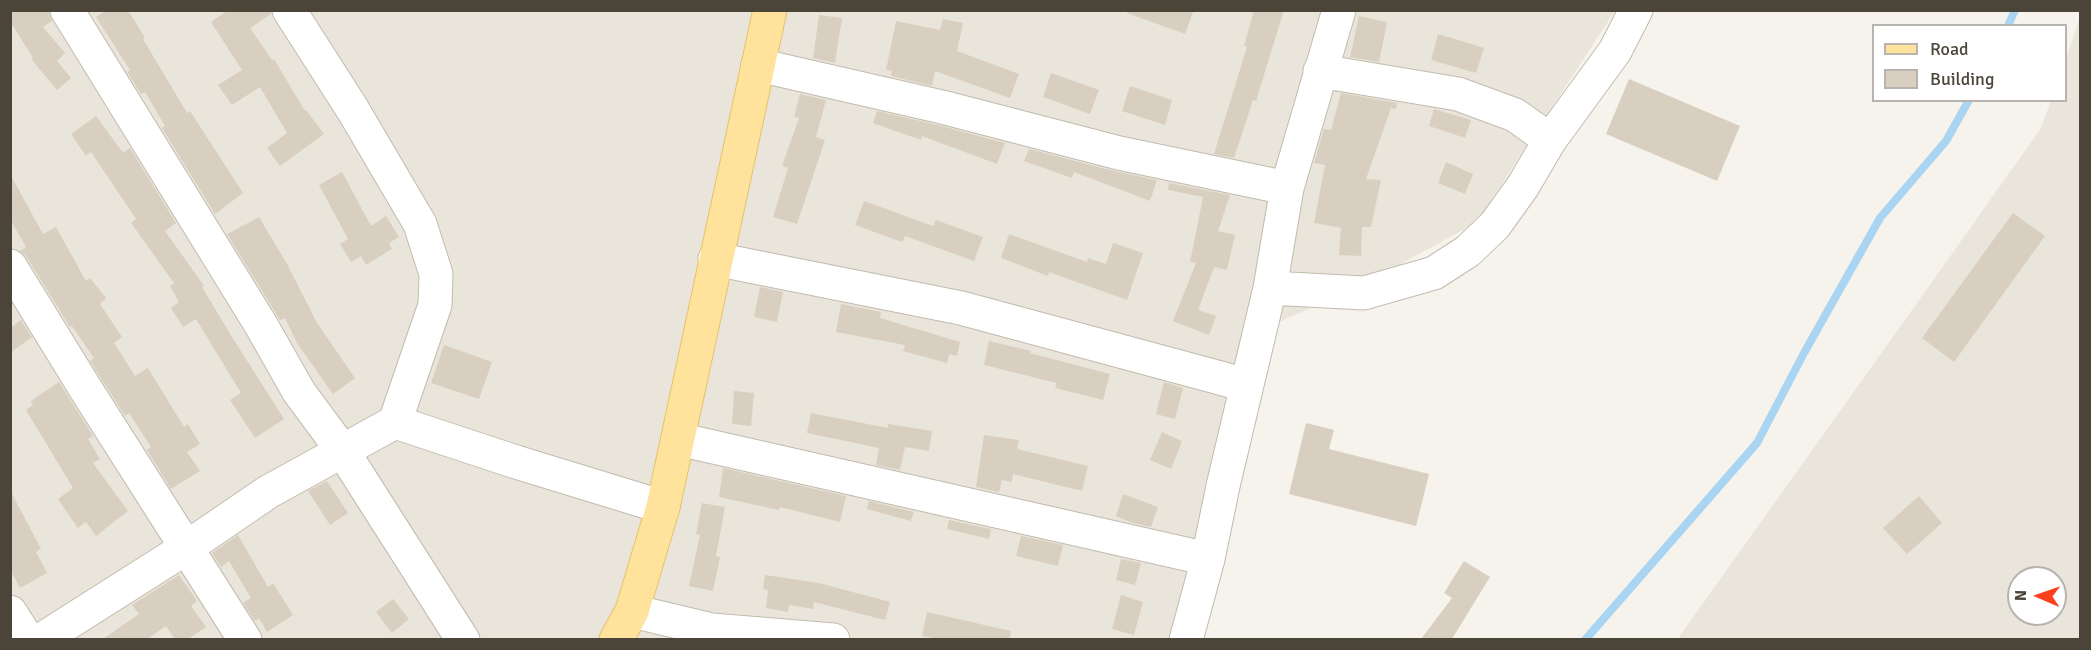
<!DOCTYPE html>
<html>
<head>
<meta charset="utf-8">
<style>
	body { margin:0 }
	#map { position:relative; width:2091px; height:650px; overflow:hidden; background:#f6f3ec; font-family:Signika,sans-serif }
	canvas { display:block }
	.frame { position:absolute; inset:0; border:12px solid #4b4439; pointer-events:none }
	.legend { position:absolute; left:1872px; top:24px; width:195px; height:78px; box-sizing:border-box; background:#fff; border:2px solid #b7b4b0; margin:0; padding:8px 10px; list-style:none; font-size:18px; color:#4b4439 }
	.legend li { display:flex; align-items:center; gap:12px; height:30px }
	.legend b { width:30px; border:2px solid #b7b4b0 }
	.north { position:absolute; left:2007px; top:566px; width:60px; height:60px; box-sizing:border-box; background:#fff; border:2px solid #b7b4b0; border-radius:50%; rotate:272deg; font-size:16px; font-weight:700; line-height:24px; text-align:center; color:#4b4439 }
	.north::after { content:''; display:block; margin:auto; width:21px; height:27px; background:#fc3f1d; clip-path:polygon(50% 0,100% 100%,50% 72%,0 100%) }
</style>
</head>
<body>
<div id="map">
<canvas width="2091" height="650"></canvas>
<div class="frame"></div>
<ul class="legend">
<li><b style="height:8px;background:#ffe39c"></b>Road</li>
<li><b style="height:16px;background:#d8cfc1"></b>Building</li>
</ul>
<div class="north">N</div>
</div>
<script>
const c = document.querySelector('canvas').getContext('2d');
c.lineJoin = 'round';
function fillPath(path, color) { c.fillStyle = color; c.fill(path, 'evenodd'); }
function strokePath(path, color, width, dash) { c.strokeStyle = color; c.lineWidth = width; c.lineCap = dash ? 'butt' : 'round'; c.setLineDash(dash || []); c.stroke(path); }
fillPath(new Path2D(`
	M 10,11 L 1615,11 L 1476,223 L 1354,289 L 1261,330 L 1176,640 L 11,639 Z
	M 2080,17 L 2080,639 L 1677,640 L 2040,130 L 2051,101 L 2066,100 L 2066,59 ZM 2019,578 L 2055,578 L 2055,614 L 2019,614 Z`), '#eae5da');
strokePath(new Path2D(`
	M 2008,26 L 2015,10
	M 1585,640 L 1757,443 L 1804,353 L 1880,218 L 1946,141 L 1969,100`), '#a9d4f2', 8);
fillPath(new Path2D(`
	M 10,10 L 48,10 L 52,21 L 43,27 L 65,53 L 57,61 L 71,78 L 57,90 L 31,59 L 33,58 L 10,21 Z
	M 107,10 L 128,10 L 145,38 L 143,39 L 187,113 L 190,111 L 243,193 L 215,214 L 162,128 L 165,126 L 145,92 L 141,94 L 127,72 L 130,70 L 96,17 Z
	M 228,10 L 270,10 L 271,14 L 250,28 L 272,60 L 274,59 L 305,111 L 306,110 L 324,134 L 280,166 L 267,148 L 287,133 L 260,87 L 232,105 L 218,85 L 242,70 L 211,22 Z
	M 1127,10 L 1194,10 L 1185,34 L 1127,13 Z
	M 1254,10 L 1284,10 L 1256,101 L 1253,100 L 1234,158 L 1214,154 L 1247,47 L 1244,46 Z
	M 819,15 L 842,18 L 835,63 L 813,58 Z
	M 1359,16 L 1387,22 L 1379,62 L 1350,57 Z
	M 943,19 L 963,23 L 957,51 L 1019,74 L 1010,98 L 935,71 L 932,86 L 891,76 L 892,71 L 886,70 L 896,21 L 940,30 Z
	M 1438,34 L 1484,48 L 1476,73 L 1431,60 Z
	M 1051,73 L 1099,90 L 1090,114 L 1043,97 Z
	M 1629,79 L 1740,126 L 1717,181 L 1606,134 Z
	M 1130,86 L 1172,100 L 1165,125 L 1122,111 Z
	M 1341,93 L 1397,103 L 1396,109 L 1391,108 L 1366,179 L 1381,180 L 1371,227 L 1362,227 L 1361,256 L 1339,255 L 1341,228 L 1314,223 L 1325,165 L 1314,163 L 1324,129 L 1331,130 Z
	M 800,94 L 826,100 L 816,137 L 825,140 L 797,224 L 773,217 L 788,168 L 782,166 L 799,118 L 794,117 Z
	M 1434,109 L 1471,120 L 1465,138 L 1429,126 Z
	M 877,111 L 938,125 L 1005,143 L 997,164 L 922,136 L 921,140 L 873,123 Z
	M 96,116 L 123,153 L 130,148 L 176,223 L 165,231 L 204,286 L 202,287 L 232,337 L 284,419 L 255,438 L 230,400 L 241,393 L 196,319 L 183,327 L 171,308 L 179,302 L 170,286 L 174,283 L 131,223 L 136,219 L 91,152 L 86,156 L 71,134 Z
	M 1029,149 L 1114,171 L 1157,180 L 1150,201 L 1074,172 L 1072,178 L 1024,161 Z
	M 1446,162 L 1473,174 L 1465,194 L 1438,183 Z
	M 342,172 L 371,226 L 386,216 L 399,237 L 389,243 L 392,249 L 366,265 L 361,256 L 351,262 L 340,244 L 348,239 L 319,185 Z
	M 10,174 L 43,234 L 56,227 L 86,281 L 90,278 L 106,298 L 100,304 L 122,337 L 114,343 L 135,376 L 148,368 L 184,427 L 188,424 L 200,444 L 187,452 L 200,471 L 171,489 L 147,450 L 151,447 L 129,413 L 125,416 L 90,361 L 94,358 L 72,326 L 70,327 L 26,256 L 20,251 L 26,247 L 10,219 Z
	M 1169,183 L 1230,195 L 1218,231 L 1235,235 L 1227,270 L 1214,267 L 1198,310 L 1216,316 L 1209,335 L 1173,321 L 1196,263 L 1190,262 L 1203,197 L 1168,190 Z
	M 864,201 L 933,226 L 936,220 L 983,237 L 974,261 L 905,236 L 902,242 L 855,225 Z
	M 2013,213 L 2045,236 L 1954,362 L 1922,338 Z
	M 259,217 L 287,264 L 317,323 L 355,378 L 333,394 L 297,343 L 285,318 L 280,320 L 227,234 Z
	M 1009,234 L 1087,262 L 1088,258 L 1106,264 L 1113,243 L 1143,253 L 1127,300 L 1049,272 L 1048,276 L 1001,258 Z
	M 760,287 L 783,292 L 777,322 L 754,317 Z
	M 841,304 L 881,312 L 880,318 L 960,342 L 957,356 L 949,354 L 947,363 L 903,351 L 905,345 L 836,332 Z
	M 21,320 L 32,337 L 10,353 L 10,328 Z
	M 989,341 L 1031,351 L 1030,353 L 1110,374 L 1103,400 L 1055,388 L 1057,383 L 984,365 Z
	M 444,345 L 492,362 L 479,399 L 431,383 Z
	M 59,382 L 93,436 L 88,439 L 100,459 L 93,463 L 128,511 L 96,536 L 86,522 L 78,528 L 58,499 L 73,488 L 26,410 L 33,405 L 31,401 Z
	M 1164,382 L 1183,388 L 1175,419 L 1156,414 Z
	M 734,391 L 754,393 L 751,426 L 732,424 Z
	M 811,413 L 888,428 L 888,424 L 932,431 L 929,451 L 905,447 L 900,470 L 876,465 L 879,448 L 807,433 Z
	M 1306,423 L 1334,430 L 1329,449 L 1429,474 L 1416,526 L 1289,494 Z
	M 1162,432 L 1182,441 L 1171,469 L 1150,460 Z
	M 984,435 L 1019,440 L 1017,449 L 1088,466 L 1082,491 L 1013,474 L 1012,482 L 1002,480 L 999,492 L 976,487 Z
	M 723,468 L 846,496 L 840,522 L 780,507 L 779,510 L 719,497 Z
	M 327,481 L 348,513 L 330,525 L 308,491 Z
	M 10,490 L 41,549 L 36,552 L 47,573 L 20,588 L 10,569 Z
	M 1123,494 L 1158,507 L 1151,527 L 1130,522 L 1116,516 Z
	M 1919,496 L 1942,523 L 1907,554 L 1883,528 Z
	M 869,501 L 914,512 L 911,521 L 867,509 Z
	M 702,503 L 725,507 L 716,556 L 720,557 L 713,591 L 689,586 L 700,535 L 696,534 Z
	M 949,520 L 991,529 L 989,539 L 947,529 Z
	M 238,535 L 268,587 L 273,583 L 293,615 L 267,632 L 259,618 L 255,621 L 243,603 L 251,598 L 229,561 L 221,567 L 212,553 Z
	M 1021,536 L 1063,545 L 1058,566 L 1016,556 Z
	M 1121,559 L 1141,563 L 1135,585 L 1116,580 Z
	M 1464,561 L 1490,577 L 1452,639 L 1421,639 L 1452,598 L 1444,593 Z
	M 179,575 L 197,601 L 191,606 L 206,627 L 188,639 L 175,639 L 166,626 L 147,639 L 103,639 L 139,614 L 132,605 Z
	M 765,575 L 819,583 L 890,602 L 885,620 L 814,602 L 813,609 L 789,605 L 788,612 L 766,608 L 768,590 L 763,589 Z
	M 1121,595 L 1143,602 L 1134,635 L 1112,629 Z
	M 393,599 L 409,619 L 392,633 L 376,612 Z
	M 927,612 L 1011,631 L 1010,639 L 939,639 L 922,636 Z`), '#d8cfc1');
const minor = new Path2D(`
	M 67,10 L 261,325 L 299,392 L 342,450 L 463,640
	M 758,65 L 942,107 L 1119,153 L 1287,188
	M 1320,71 L 1458,94 L 1515,115 L 1550,140
	M 715,259 L 961,308 L 1246,385
	M 10,266 L 85,388 L 245,640
	M 1270,288 L 1364,293 L 1434,273 L 1468,251 L 1495,225 L 1523,186 L 1550,140 L 1615,51 L 1636,10
	M 395,422 L 516,462 L 663,507
	M 678,439 L 1208,559
	M 632,611 L 712,630 L 833,640
	M 10,612 L 28,640
	M 41,640 L 186,548 L 268,492 L 395,422 L 435,305 L 436,274 L 420,224 L 353,110 L 289,10
	M 1186,640 L 1208,559 L 1223,486 L 1270,288 L 1287,188 L 1339,10`);
const major = new Path2D(`
	M 616,640 L 632,611 L 663,507 L 770,10`);
strokePath(minor, '#c2bbae', 35);
strokePath(major, '#e6c16a', 35);
strokePath(minor, '#fff', 33);
strokePath(major, '#ffe39c', 33);
</script>
</body>
</html>
